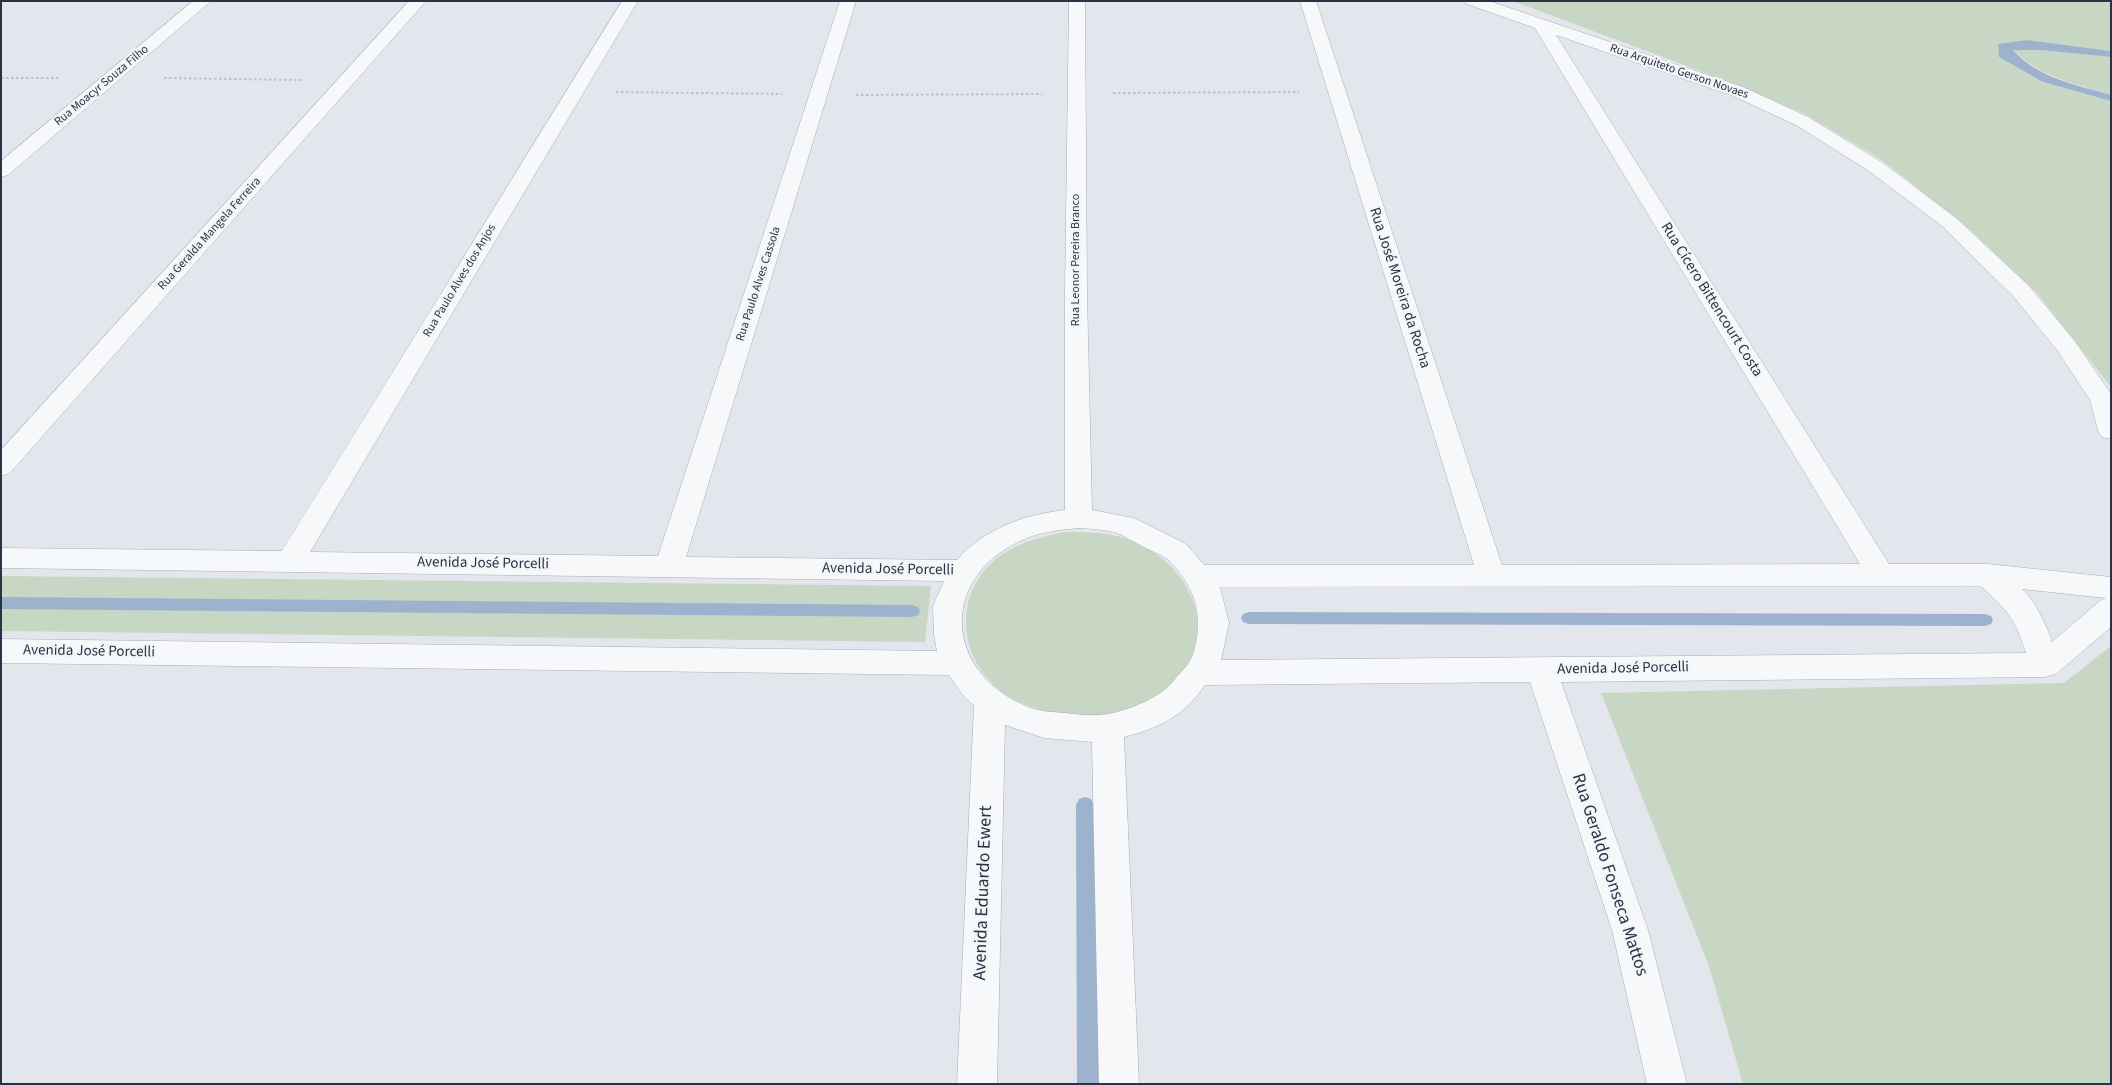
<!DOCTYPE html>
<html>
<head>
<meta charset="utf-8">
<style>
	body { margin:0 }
	#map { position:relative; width:2112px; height:1085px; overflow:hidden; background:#e3e6ec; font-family:"Source Sans 3",sans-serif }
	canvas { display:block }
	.frame { position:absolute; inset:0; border:2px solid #2a3345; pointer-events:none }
</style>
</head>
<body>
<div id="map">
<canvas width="2112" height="1085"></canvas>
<div class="frame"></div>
</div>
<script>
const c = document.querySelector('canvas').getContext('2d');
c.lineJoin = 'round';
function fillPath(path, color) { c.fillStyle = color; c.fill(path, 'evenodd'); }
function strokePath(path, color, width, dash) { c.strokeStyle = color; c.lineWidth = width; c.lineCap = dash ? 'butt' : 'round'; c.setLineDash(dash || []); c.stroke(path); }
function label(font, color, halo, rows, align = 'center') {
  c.font = font + ' "Source Sans 3",sans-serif'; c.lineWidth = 4.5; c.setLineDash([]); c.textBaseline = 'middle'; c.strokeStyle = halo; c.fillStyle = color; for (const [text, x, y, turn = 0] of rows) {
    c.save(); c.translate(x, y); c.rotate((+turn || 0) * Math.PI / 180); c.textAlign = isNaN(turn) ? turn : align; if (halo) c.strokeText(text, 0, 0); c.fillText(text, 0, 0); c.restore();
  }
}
fillPath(new Path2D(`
	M 1513,1 L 2095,1 L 2111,3 L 2111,51 L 2027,40 L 1998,44 L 1999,57 L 2043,82 L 2111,101 L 2111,387 L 2037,293 L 1966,226 L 1882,160 L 1805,114 L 1740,86 Z
	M 2013,49 L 2041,50 L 2111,57 L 2111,95 C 2076,84 2039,77 2013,49 Z
	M 1064,532 C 1088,532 1112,532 1135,542 C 1185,564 1217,619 1185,670 C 1180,678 1170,685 1163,691 C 1149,705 1124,712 1104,714 C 1097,715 1089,717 1082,717 C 1060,718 1021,706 1004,693 C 956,659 952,590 1001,555 C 1020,542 1042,537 1064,532 Z
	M 1,576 L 931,586 L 925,642 L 1,631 Z
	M 2111,646 L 2111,1084 L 1743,1084 L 1709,966 L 1601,693 L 2064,683 Z`), '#c8d6c4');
fillPath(new Path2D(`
	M 2027,40 L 2111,51 L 2111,57 L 2041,50 L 2013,50 C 2038,78 2076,85 2111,95 L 2111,101 L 2043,82 L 1999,57 L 1998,44 Z`), '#9db2cd');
fillPath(new Path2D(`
	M 1,597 L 912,605 L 918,607 L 920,611 L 918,615 L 912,617 L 1,609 Z
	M 1249,612 L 1985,614 L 1991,616 L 1993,620 L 1991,624 L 1985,626 L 1249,624 L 1243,622 L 1241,618 L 1243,614 Z
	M 1085,797 L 1091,799 L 1094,805 L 1099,1084 L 1077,1084 L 1076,805 L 1079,799 Z`), '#9db2cd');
const minor = new Path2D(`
	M 193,1 L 211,1 L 8,175 L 1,177 L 1,161 Z
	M 409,1 L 426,1 L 10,473 L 1,476 L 1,450 Z
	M 622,1 L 638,1 L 310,552 L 658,556 L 840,1 L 856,1 L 686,557 L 957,560 C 985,528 1024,515 1065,510 L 1065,293 L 1069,1 L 1085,1 L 1087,293 L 1092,510 L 1134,518 L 1186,544 L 1204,565 L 1474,565 L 1300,1 L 1316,1 L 1502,565 L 1860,564 L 1535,28 L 1467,4 L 1465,1 L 1489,1 L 1743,87 L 1808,117 L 1883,163 L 1956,218 L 2029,286 L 2074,340 L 2111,394 L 2111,439 L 2102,437 L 2098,431 L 2090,400 L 2057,350 L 2013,296 L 1942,226 L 1869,171 L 1796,125 L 1731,95 L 1556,35 L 1889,564 L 1988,564 L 2111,577 L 2111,627 L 2056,674 L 2045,677 L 1561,682 L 1648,930 L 1687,1084 L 1647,1084 L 1612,930 L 1530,682 L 1205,685 C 1184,716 1159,728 1124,737 L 1139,1084 L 1099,1084 L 1092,742 L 1044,738 L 1005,725 L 997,1084 L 957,1084 L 974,706 L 962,694 L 949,675 L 1,663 L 1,639 L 937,651 L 934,635 L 933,606 L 944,581 L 1,568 L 1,548 L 282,551 ZM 1079,528 C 1091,529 1105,529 1117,533 C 1125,536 1132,541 1140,545 C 1148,550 1160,553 1167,559 C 1196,586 1205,617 1193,655 C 1190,663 1181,672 1175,679 C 1163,696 1136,707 1117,712 C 1098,717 1084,715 1064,713 C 1053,712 1042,712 1031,708 C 946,676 936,581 1020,541 C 1038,532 1059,530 1079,528 ZM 1981,586 C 2008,611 2015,618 2026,653 L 1221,660 L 1229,623 L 1220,587 ZM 2022,589 L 2106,598 L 2101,600 L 2052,642 C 2046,624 2036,602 2022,589 Z`);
strokePath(minor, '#a8adb7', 1);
strokePath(new Path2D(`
	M 1,78 L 58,78
	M 164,78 L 301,80
	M 616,92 L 782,94
	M 1113,93 L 1299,92
	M 856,95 L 1042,94`), '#bdc1c7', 2, [2.5, 2.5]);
fillPath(minor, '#f6f8fa');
label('12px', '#2a3345', '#f3f5f9', [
	["Rua Arquiteto Gerson Novaes",1679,72,19],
	["Rua Moacyr Souza Filho",102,86,-40],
	["Rua Geralda Mangela Ferreira",210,234,-48],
	["Rua Leonor Pereira Branco",1076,260,-90],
	["Rua Paulo Alves dos Anjos",460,281,-59],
	["Rua Paulo Alves Cassola",759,284,-72]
]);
label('15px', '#2a3345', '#f3f5f9', [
	["Rua José Moreira da Rocha",1399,288,72],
	["Rua Cícero Bittencourt Costa",1711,300,58],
	["Avenida José Porcelli",483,564,1],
	["Avenida José Porcelli",888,570,1],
	["Avenida José Porcelli",89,652,1],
	["Avenida José Porcelli",1623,669,-1]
]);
label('18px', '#2a3345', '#f3f5f9', [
	["Rua Geraldo Fonseca Mattos",1609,875,72],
	["Avenida Eduardo Ewert",984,893,-88]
]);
</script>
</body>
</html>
